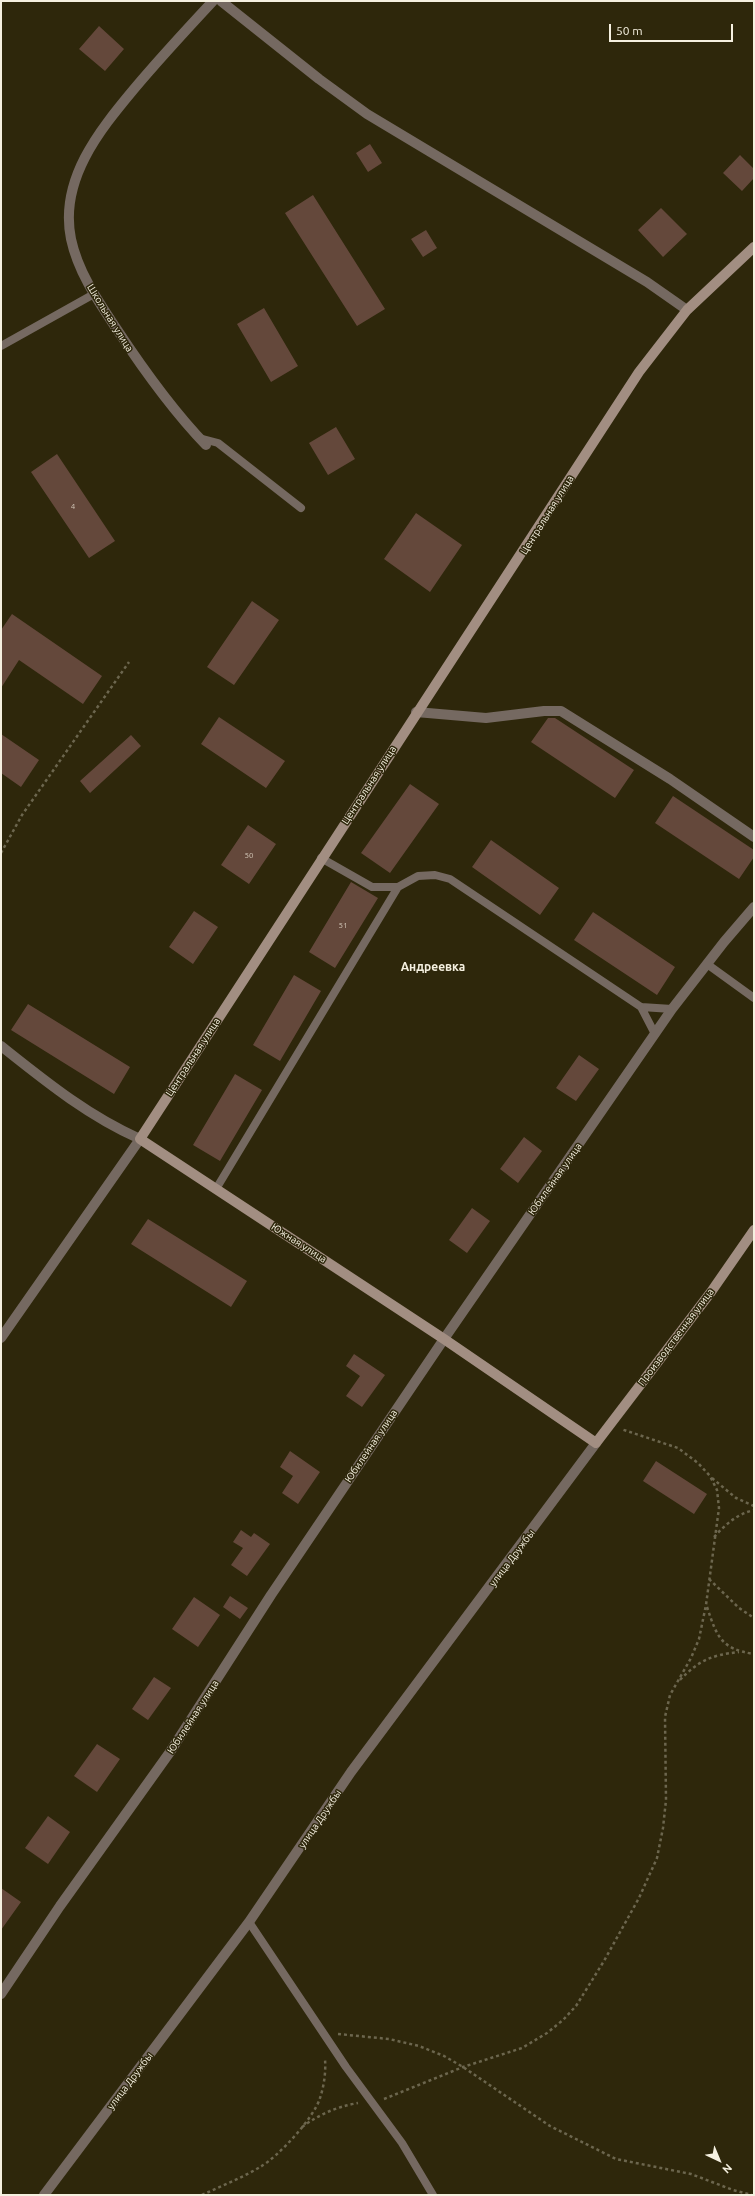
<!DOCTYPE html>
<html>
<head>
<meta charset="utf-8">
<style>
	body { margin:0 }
	#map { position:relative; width:755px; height:2196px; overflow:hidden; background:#2e270b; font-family:Ubuntu,sans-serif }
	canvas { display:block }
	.frame { position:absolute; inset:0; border:2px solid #f5f0e0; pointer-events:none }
	.north { position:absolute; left:699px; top:2140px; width:40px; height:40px; -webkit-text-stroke:3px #2e270b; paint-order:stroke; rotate:136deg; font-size:11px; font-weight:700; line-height:16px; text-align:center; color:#f5f0e0 }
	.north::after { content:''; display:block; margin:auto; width:14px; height:18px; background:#f5f0e0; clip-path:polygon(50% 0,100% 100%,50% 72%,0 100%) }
	.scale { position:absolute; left:609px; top:24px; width:124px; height:18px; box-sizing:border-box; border:2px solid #f5f0e0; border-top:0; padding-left:5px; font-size:12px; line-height:14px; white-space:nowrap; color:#f5f0e0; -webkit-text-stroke:3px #2e270b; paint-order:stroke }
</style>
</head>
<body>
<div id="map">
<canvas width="755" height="2196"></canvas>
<div class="frame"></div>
<div class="north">N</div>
<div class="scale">50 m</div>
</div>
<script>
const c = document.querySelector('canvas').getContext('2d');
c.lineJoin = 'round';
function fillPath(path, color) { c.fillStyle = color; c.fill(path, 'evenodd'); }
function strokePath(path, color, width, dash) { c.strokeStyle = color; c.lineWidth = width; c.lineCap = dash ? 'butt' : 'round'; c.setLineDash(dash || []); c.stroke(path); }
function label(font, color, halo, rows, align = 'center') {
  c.font = font + ' Ubuntu,sans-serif'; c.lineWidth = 3; c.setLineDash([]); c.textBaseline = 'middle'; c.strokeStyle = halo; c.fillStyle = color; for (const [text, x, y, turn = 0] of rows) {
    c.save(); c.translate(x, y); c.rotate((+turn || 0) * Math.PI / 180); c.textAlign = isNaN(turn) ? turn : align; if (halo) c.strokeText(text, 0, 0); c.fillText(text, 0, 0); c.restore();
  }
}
fillPath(new Path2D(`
	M 99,26 L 124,49 L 105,71 L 79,49 Z
	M 370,144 L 382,163 L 368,172 L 356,153 Z
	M 740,155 L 754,169 L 754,178 L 742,191 L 723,173 Z
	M 313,195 L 385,309 L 357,326 L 285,213 Z
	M 661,208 L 687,234 L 663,257 L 638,230 Z
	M 426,230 L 437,248 L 423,257 L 411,239 Z
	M 264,308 L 298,366 L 271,382 L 237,324 Z
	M 336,427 L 355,459 L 328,475 L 309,443 Z
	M 57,454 L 115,541 L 89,558 L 31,472 Z
	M 416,513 L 462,545 L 430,592 L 384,559 Z
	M 252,601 L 279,620 L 234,685 L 207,667 Z
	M 12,614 L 102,676 L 83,704 L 19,660 L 1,688 L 1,630 Z
	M 219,717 L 285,761 L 266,788 L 201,744 Z
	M 548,718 L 555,718 L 634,770 L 615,798 L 531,742 Z
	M 1,734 L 39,760 L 21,787 L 1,773 Z
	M 131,735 L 141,746 L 90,793 L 80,781 Z
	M 410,784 L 439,804 L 390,873 L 361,853 Z
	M 673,796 L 754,850 L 754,857 L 739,879 L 655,823 Z
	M 248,825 L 276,844 L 249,884 L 221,865 Z
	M 491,840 L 559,888 L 540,915 L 472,867 Z
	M 351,882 L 378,898 L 335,968 L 309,952 Z
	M 194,911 L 218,927 L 193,964 L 169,947 Z
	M 593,912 L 675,967 L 657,995 L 574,940 Z
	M 294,975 L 321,991 L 280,1061 L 253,1045 Z
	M 28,1004 L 130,1067 L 114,1094 L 11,1030 Z
	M 579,1055 L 599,1069 L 576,1101 L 556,1088 Z
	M 235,1074 L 262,1090 L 220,1161 L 193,1145 Z
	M 524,1137 L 542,1151 L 518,1183 L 500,1169 Z
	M 472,1208 L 490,1221 L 467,1253 L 449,1240 Z
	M 148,1219 L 247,1281 L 231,1307 L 131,1244 Z
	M 354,1354 L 385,1375 L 362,1407 L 346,1396 L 360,1376 L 346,1366 Z
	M 290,1451 L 320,1472 L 298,1504 L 282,1493 L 293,1476 L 280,1467 Z
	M 656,1461 L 707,1494 L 694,1514 L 643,1481 Z
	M 241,1530 L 251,1537 L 254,1533 L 270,1544 L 247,1576 L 231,1565 L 243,1548 L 233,1542 Z
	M 230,1596 L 248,1608 L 240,1619 L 223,1607 Z
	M 194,1597 L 220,1615 L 198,1647 L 172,1629 Z
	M 154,1677 L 171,1688 L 148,1720 L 132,1709 Z
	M 97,1744 L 120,1759 L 97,1792 L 74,1776 Z
	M 48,1816 L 70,1832 L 48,1864 L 25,1848 Z
	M 1,1888 L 21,1902 L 1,1930 Z`), '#64483b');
strokePath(new Path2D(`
	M 1,853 L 22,815 L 129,662
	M 712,1478 L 736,1498 L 754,1506
	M 714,1537 C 726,1524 737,1514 754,1510
	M 709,1579 L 739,1608 L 754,1618
	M 707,1607 C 717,1637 721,1649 754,1654
	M 680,1680 C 699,1660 712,1655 739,1652
	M 338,2034 L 389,2039 L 419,2046 L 444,2056 L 463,2067 L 550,2126 L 616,2159 L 691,2174 L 733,2190 L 752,2195
	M 384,2099 L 463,2067 L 522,2048 L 547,2033 L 563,2020 L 576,2006 L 604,1961 L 639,1898 L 657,1858 L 663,1828 L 666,1800 L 665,1717 L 670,1695 L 691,1658 L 699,1639 L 706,1605 L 719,1508 L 717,1490 L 710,1476 L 698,1463 L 678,1448 L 621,1429
	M 302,2127 C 320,2114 336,2107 358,2103
	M 202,2195 C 221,2186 242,2178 260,2167 C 278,2157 314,2118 320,2098 C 324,2086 326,2072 325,2059`), '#6c664e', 2.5, [3, 3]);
strokePath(new Path2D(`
	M 1,346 L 94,294
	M 199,438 L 218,443 L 301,508
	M 321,858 L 372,887 L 398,887 L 418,876 L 435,875 L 450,879 L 641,1007 L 672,1009
	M 707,964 L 754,998
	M 641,1007 L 655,1034
	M 216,1189 L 398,887
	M 249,1922 L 346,2067 L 402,2143 L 433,2195`), '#756961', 8);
strokePath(new Path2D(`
	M 221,1 L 319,79 L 367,114 L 647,282 L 687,310
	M 206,445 C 172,410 143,369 116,328 C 98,301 78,272 71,239 C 59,180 99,131 134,89 C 159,59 186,30 213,1
	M 416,712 L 486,718 L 544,711 L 561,711 L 670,779 L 754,837
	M 1,1046 C 45,1081 88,1116 140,1139 L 1,1338
	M 1,1994 L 60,1906 L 170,1752 L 271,1595 L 444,1339 L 672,1009 L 724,942 L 754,907
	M 44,2195 L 249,1922 L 351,1772 L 596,1443`), '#756961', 10);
strokePath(new Path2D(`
	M 754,247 L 687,310 L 639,372 L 140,1139 L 444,1339 L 596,1443 L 711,1292 L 754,1230`), '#a28e82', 10);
label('8px', '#d1c6b7', null, [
	["4",73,506],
	["50",249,855],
	["51",343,925]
]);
label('10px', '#f5f0e0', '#2e270b', [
	["Школьная улица",110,318,58],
	["Центральная улица",547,515,-58],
	["Центральная улица",369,785,-57],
	["Центральная улица",193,1057,-57],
	["Юбилейная улица",555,1179,-55],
	["Южная улица",299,1243,33],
	["Производственная улица",676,1337,-53],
	["Юбилейная улица",371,1446,-56],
	["улица Дружбы",512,1558,-53],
	["Юбилейная улица",193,1717,-57],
	["улица Дружбы",320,1819,-56],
	["улица Дружбы",130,2081,-53]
]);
label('bold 12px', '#f5f0e0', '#2e270b', [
	["Андреевка",433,967]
]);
</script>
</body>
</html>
